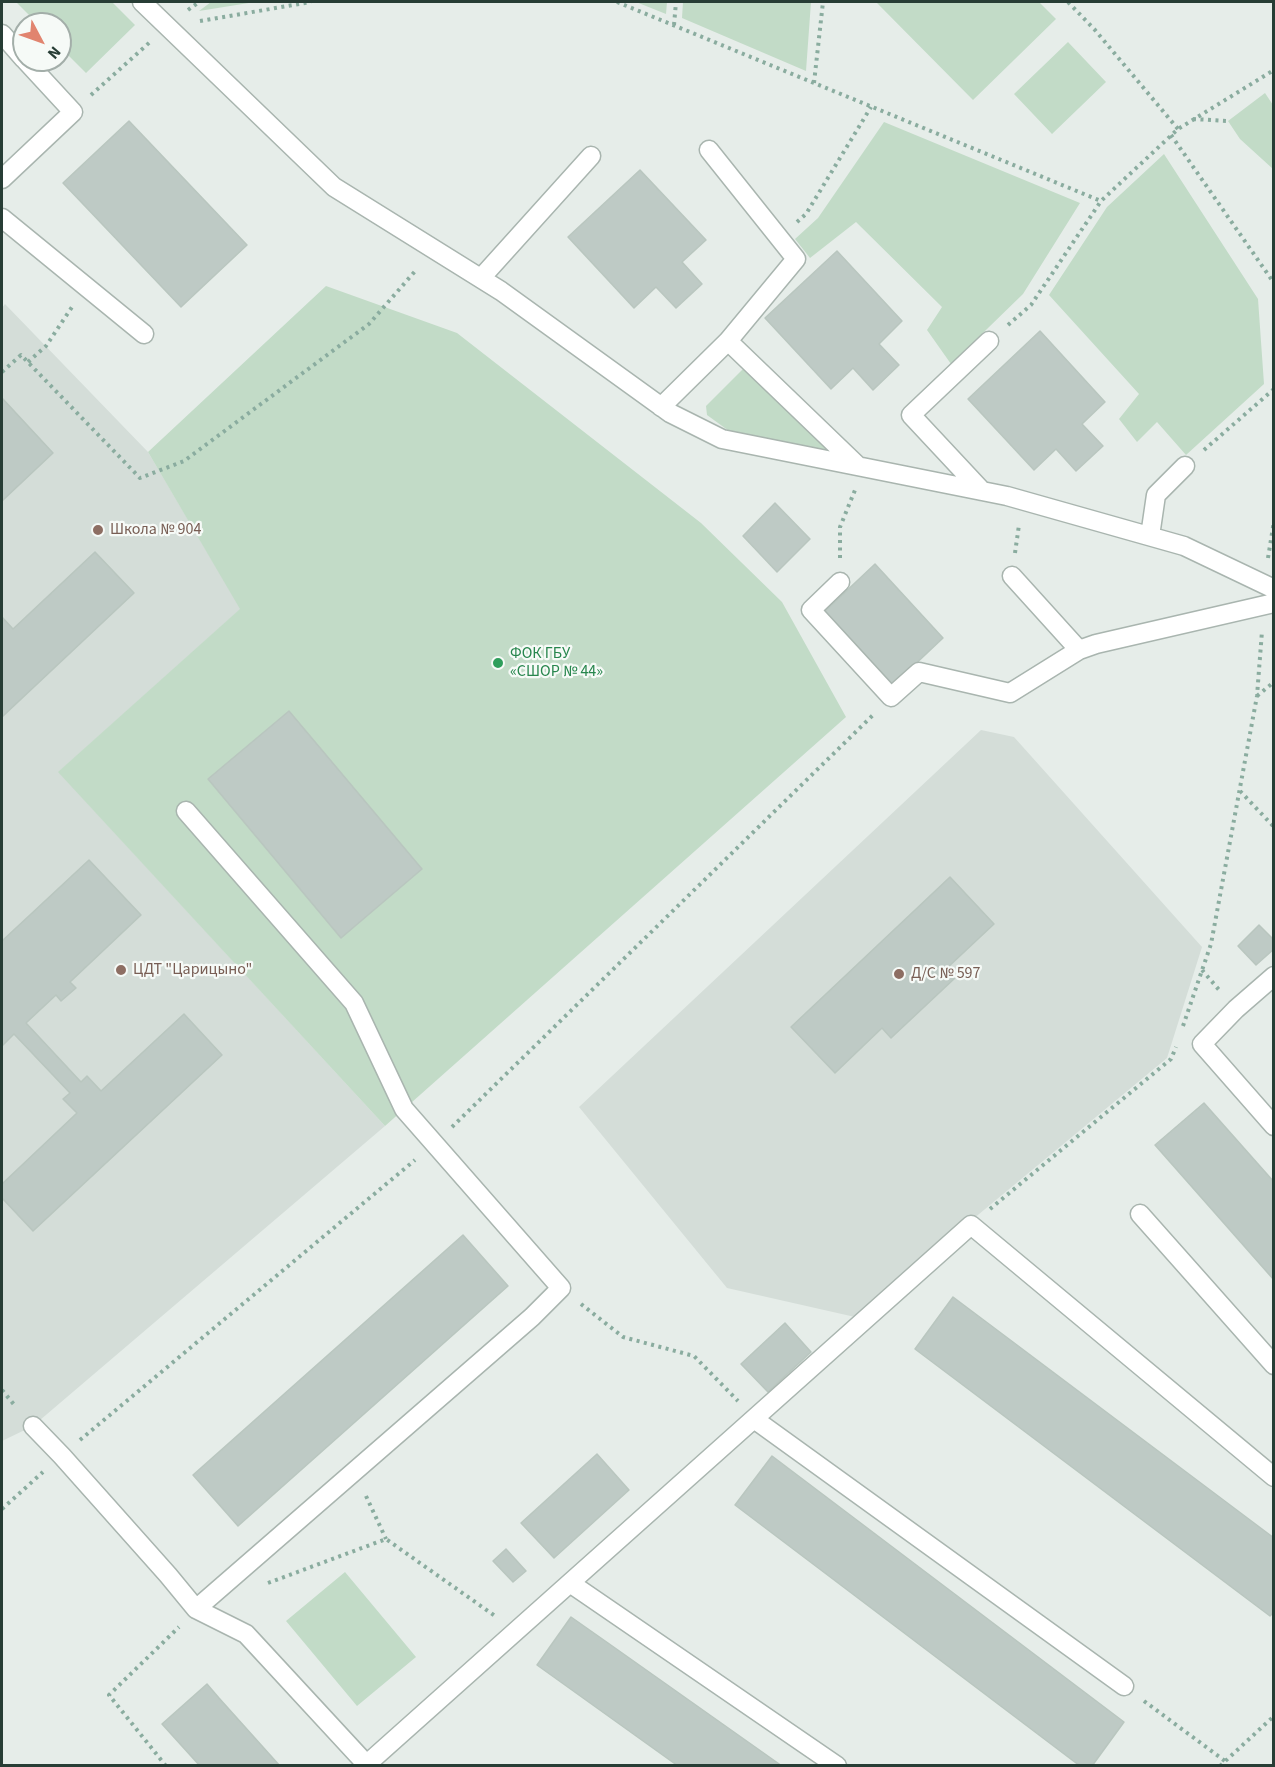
<!DOCTYPE html>
<html>
<head>
<meta charset="utf-8">
<style>
	body { margin:0 }
	#map { position:relative; width:1275px; height:1767px; overflow:hidden; background:#e6ede9; font-family:"Source Sans 3",sans-serif }
	canvas { display:block }
	.frame { position:absolute; inset:0; border:3px solid #273d35; pointer-events:none }
	.north { position:absolute; left:12px; top:12px; width:60px; height:60px; box-sizing:border-box; background:#f6faf7; border:2px solid #a3aea9; border-radius:50%; rotate:131deg; font-size:16px; font-weight:700; line-height:24px; text-align:center; color:#273d35 }
	.north::after { content:''; display:block; margin:auto; width:21px; height:27px; background:#e1846f; clip-path:polygon(50% 0,100% 100%,50% 72%,0 100%) }
</style>
</head>
<body>
<div id="map">
<canvas width="1275" height="1767"></canvas>
<div class="frame"></div>
<div class="north">N</div>
</div>
<script>
const c = document.querySelector('canvas').getContext('2d');
c.lineJoin = 'round';
function fillPath(path, color) { c.fillStyle = color; c.fill(path, 'evenodd'); }
function strokePath(path, color, width, dash) { c.strokeStyle = color; c.lineWidth = width; c.lineCap = dash ? 'butt' : 'round'; c.setLineDash(dash || []); c.stroke(path); }
function label(font, color, halo, rows, align = 'center') {
  c.font = font + ' "Source Sans 3",sans-serif'; c.lineWidth = 4.5; c.setLineDash([]); c.textBaseline = 'middle'; c.strokeStyle = halo; c.fillStyle = color; for (const [text, x, y, turn = 0] of rows) {
    c.save(); c.translate(x, y); c.rotate((+turn || 0) * Math.PI / 180); c.textAlign = isNaN(turn) ? turn : align; if (halo) c.strokeText(text, 0, 0); c.fillText(text, 0, 0); c.restore();
  }
}
fillPath(new Path2D(`
	M 5,304 L 148,452 L 241,609 L 59,772 L 385,1126 L 33,1426 L 2,1441 L 2,308 Z
	M 981,730 L 1014,737 L 1202,947 L 1167,1058 L 855,1317 L 727,1288 L 579,1107 Z`), '#d4ddd8');
fillPath(new Path2D(`
	M 16,2 L 112,2 L 135,25 L 86,73 L 60,47 L 60,24 L 38,24 Z
	M 211,2 L 255,2 L 199,11 Z
	M 636,2 L 667,2 L 666,14 Z
	M 683,2 L 811,2 L 806,71 L 682,18 Z
	M 876,2 L 1039,2 L 1056,19 L 973,100 Z
	M 1068,42 L 1106,82 L 1052,134 L 1014,94 Z
	M 1265,93 L 1273,105 L 1273,169 L 1240,139 L 1228,121 Z
	M 884,122 L 1080,203 L 1023,294 L 951,364 L 927,330 L 942,307 L 856,222 L 810,258 L 795,239 L 818,218 Z
	M 1164,154 L 1258,299 L 1264,384 L 1186,455 L 1157,422 L 1137,442 L 1119,419 L 1139,394 L 1049,295 L 1107,207 Z
	M 326,286 L 457,333 L 701,523 L 782,602 L 846,717 L 385,1126 L 58,772 L 240,609 L 148,452 Z
	M 744,368 L 838,456 L 729,431 L 707,415 L 706,406 Z
	M 345,1572 L 416,1657 L 357,1706 L 286,1621 Z`), '#c2dbc7');
const building = new Path2D(`
	M 129,121 L 247,245 L 181,307 L 63,183 Z
	M 640,170 L 706,240 L 682,262 L 702,284 L 676,308 L 656,287 L 634,308 L 568,237 Z
	M 837,251 L 902,321 L 879,344 L 899,365 L 873,390 L 853,368 L 831,389 L 765,318 Z
	M 1040,331 L 1105,402 L 1082,424 L 1103,446 L 1076,471 L 1056,449 L 1034,470 L 968,399 Z
	M 2,398 L 53,453 L 2,501 Z
	M 775,503 L 810,539 L 777,572 L 743,536 Z
	M 95,552 L 134,593 L 2,717 L 2,617 L 13,629 Z
	M 875,564 L 943,638 L 891,687 L 823,613 Z
	M 289,711 L 422,869 L 341,938 L 208,779 Z
	M 89,860 L 141,915 L 70,982 L 76,988 L 61,1001 L 56,995 L 26,1023 L 81,1082 L 87,1076 L 101,1091 L 184,1014 L 222,1055 L 33,1231 L 2,1198 L 2,1184 L 77,1113 L 63,1099 L 70,1093 L 14,1034 L 2,1046 L 2,941 Z
	M 950,877 L 994,924 L 946,969 L 955,978 L 891,1038 L 882,1028 L 835,1073 L 791,1027 Z
	M 1259,925 L 1274,940 L 1274,949 L 1256,965 L 1238,946 Z
	M 1204,1103 L 1274,1182 L 1274,1280 L 1155,1145 Z
	M 463,1235 L 508,1286 L 238,1526 L 193,1475 Z
	M 953,1297 L 1274,1538 L 1274,1612 L 1270,1616 L 915,1349 Z
	M 785,1323 L 811,1352 L 768,1392 L 741,1364 Z
	M 597,1454 L 629,1490 L 554,1558 L 521,1523 Z
	M 772,1456 L 1124,1722 L 1092,1766 L 1080,1766 L 735,1505 Z
	M 506,1549 L 526,1571 L 513,1582 L 493,1561 Z
	M 571,1617 L 608,1643 L 782,1766 L 678,1766 L 537,1665 Z
	M 207,1684 L 219,1698 L 280,1766 L 200,1766 L 162,1724 Z`);
fillPath(building, '#becac5');
strokePath(building, '#b9c6bf', 1.5);
const minor = new Path2D(`
	M 142,2 L 334,187 L 501,291 L 670,413 L 722,439 L 1007,496 L 1184,546 L 1274,589
	M 2,34 L 24,59
	M 709,150 L 796,259 L 728,341
	M 2,179 L 73,112 L 25,60
	M 2,218 L 144,334
	M 481,278 L 591,156
	M 661,407 L 728,341 L 858,466
	M 982,491 L 911,415 L 989,341
	M 1150,536 L 1156,495 L 1185,466
	M 1012,576 L 1079,650 L 1096,644 L 1274,603
	M 840,582 L 811,610 L 891,697 L 919,672 L 1010,693 L 1079,650
	M 186,811 L 354,1003 L 404,1109 L 561,1288 L 532,1317 L 196,1609
	M 1274,976 L 1236,1009 L 1202,1044 L 1274,1126
	M 1140,1214 L 1274,1365
	M 754,1419 L 1124,1686
	M 33,1426 L 62,1456 L 168,1575 L 196,1609 L 246,1634 L 368,1766
	M 570,1583 L 837,1766
	M 367,1764 L 971,1225 L 1274,1477`);
strokePath(minor, '#a9b5af', 21);
strokePath(new Path2D(`
	M 617,2 L 1101,201
	M 1068,2 L 1095,30 L 1178,129
	M 188,10 L 199,2
	M 200,21 L 311,2
	M 674,25 L 676,2
	M 814,83 L 823,2
	M 91,95 L 150,42
	M 1193,119 L 1228,121
	M 1171,135 L 1274,283
	M 797,222 L 806,214 L 871,107
	M 1008,325 L 1031,305 L 1101,201 L 1178,129 L 1274,70
	M 28,362 L 46,346 L 72,307
	M 2,372 L 21,355 L 140,478 L 184,461 L 369,324 L 417,269
	M 1204,450 L 1274,389
	M 1015,553 L 1019,525
	M 840,558 L 840,527 L 855,490
	M 1268,558 L 1274,521
	M 1257,696 L 1274,682
	M 1240,791 L 1274,827
	M 1202,970 L 1220,991
	M 1183,1026 L 1211,944 L 1257,696 L 1262,631
	M 452,1127 L 873,715
	M 990,1209 L 1171,1059 L 1176,1047
	M 581,1304 L 623,1337 L 694,1356 L 738,1401
	M 2,1390 L 16,1407
	M 80,1440 L 415,1160
	M 366,1496 L 386,1539
	M 2,1509 L 43,1472
	M 268,1583 L 386,1539 L 495,1616
	M 1144,1701 L 1225,1761
	M 166,1766 L 109,1695 L 179,1627
	M 1220,1766 L 1274,1716`), '#8aac9f', 4, [3, 4.5]);
strokePath(minor, '#fff', 18);
for (const [x, y, r, color] of [
	[98,530,6,"#8d6e63"],
	[498,663,6,"#2e9e5b"],
	[121,970,6,"#8d6e63"],
	[899,974,6,"#8d6e63"]
]) { const dot = new Path2D(); dot.arc(x, y, r, 0, 2 * Math.PI); c.fillStyle = color; c.fill(dot); strokePath(dot, '#f6faf7', 2); }
label('16px', '#785e54', '#f6faf7', [
	["Школа № 904",110,530],
	["ЦДТ \"Царицыно\"",133,970],
	["Д/C № 597",911,974]
], 'left');
label('16px', '#27864d', '#f6faf7', [
	["ФОК ГБУ",510,654],
	["«СШОР № 44»",510,672]
], 'left');
</script>
</body>
</html>
